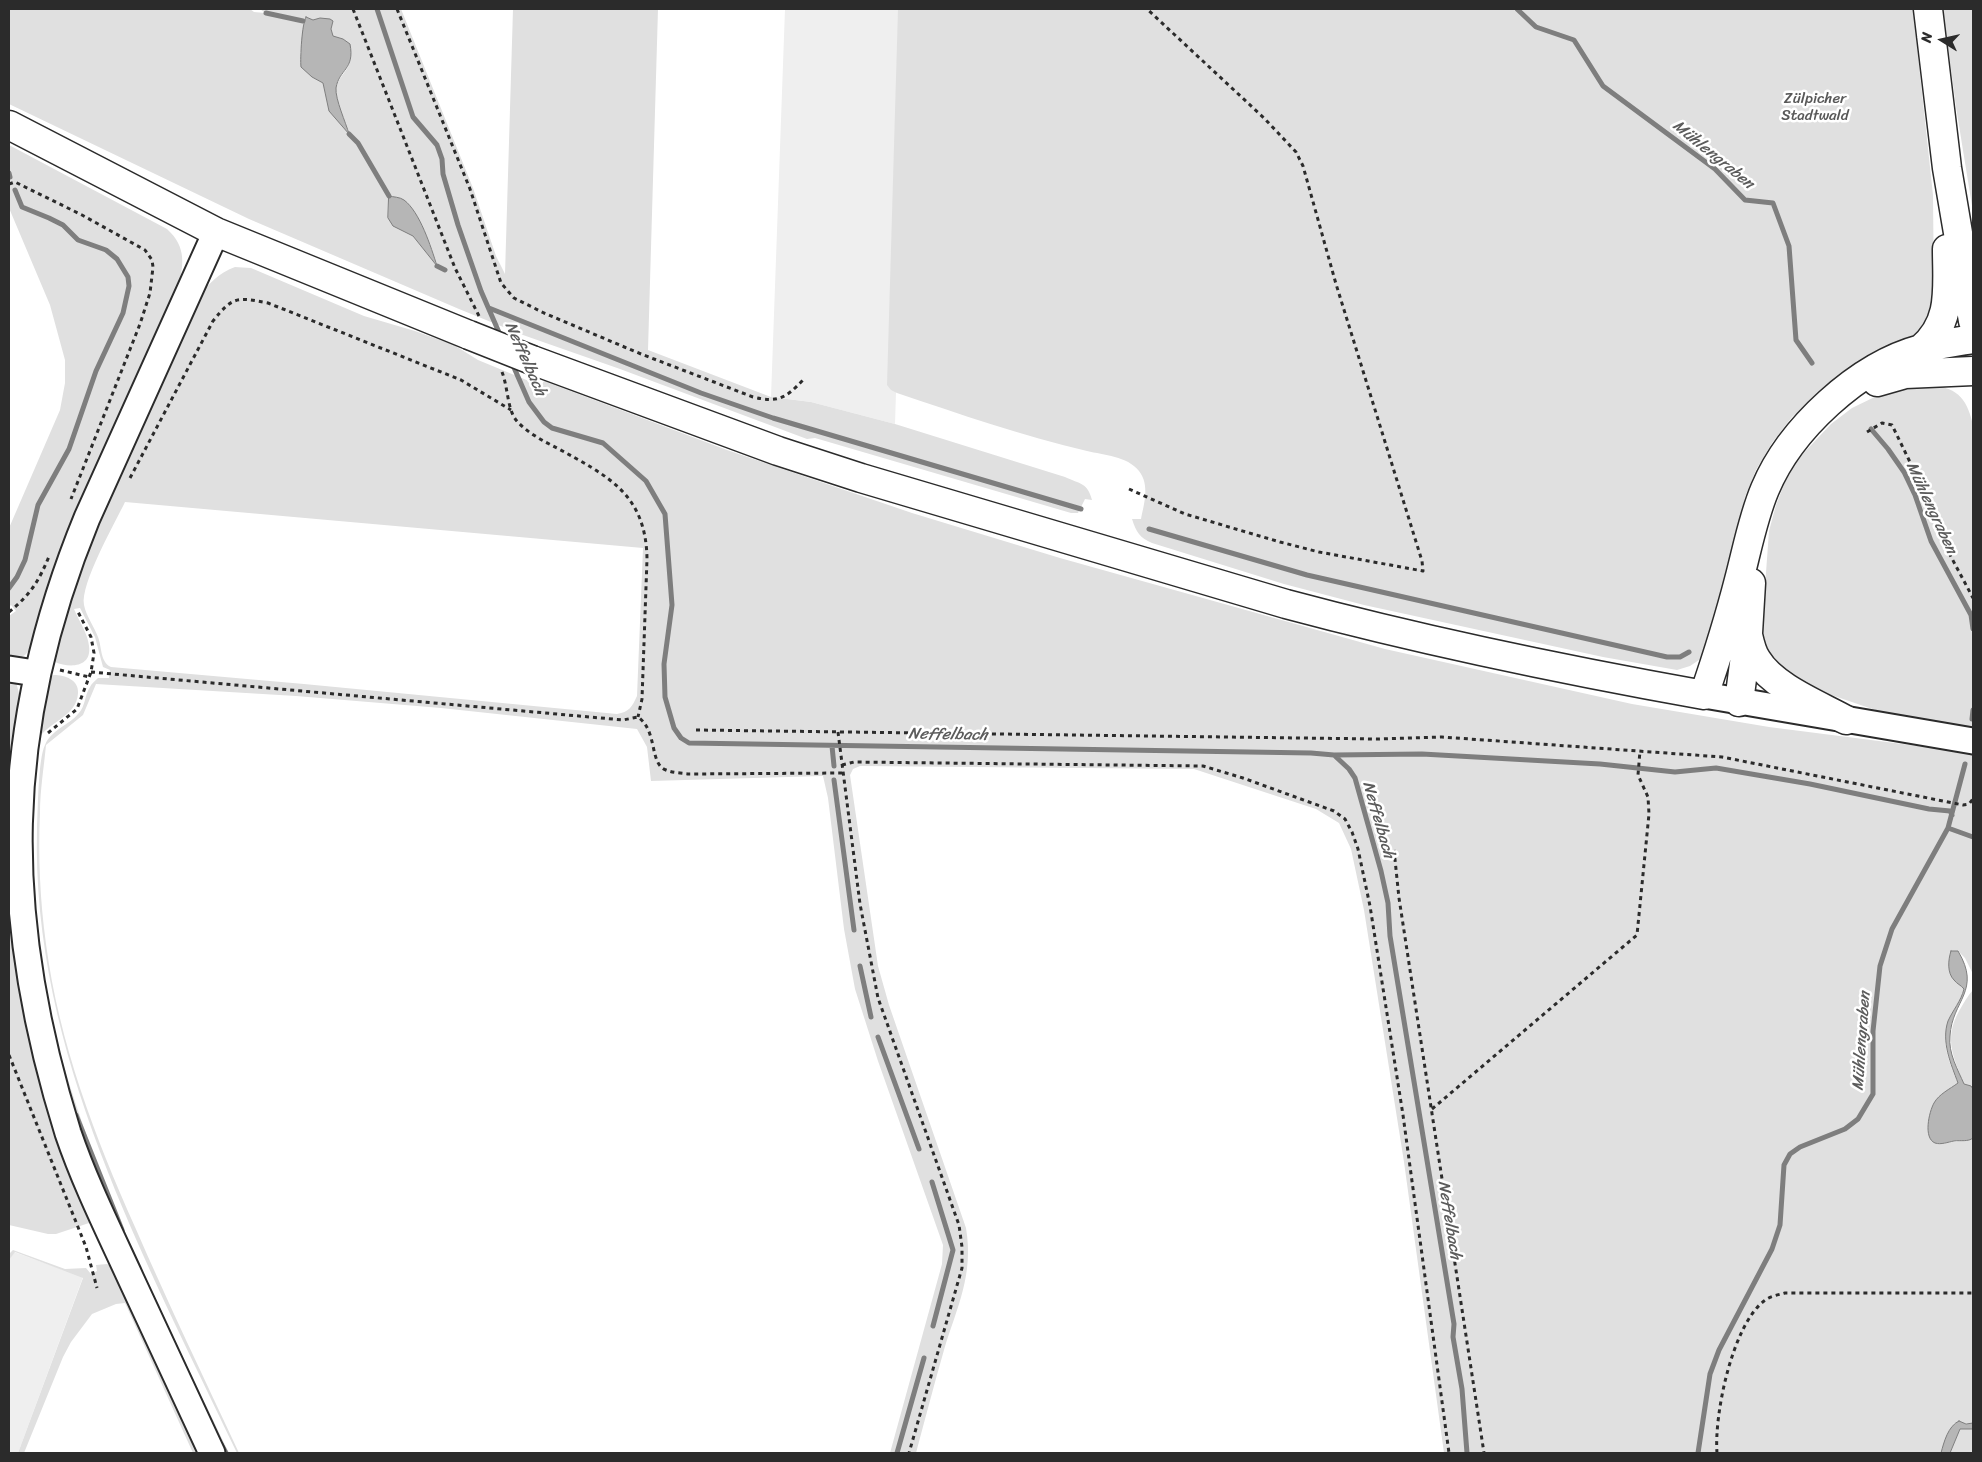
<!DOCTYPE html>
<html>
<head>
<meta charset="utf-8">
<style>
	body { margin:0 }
	#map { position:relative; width:1982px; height:1462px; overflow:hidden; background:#fff; font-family:Sriracha,sans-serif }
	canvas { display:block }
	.frame { position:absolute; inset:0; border:10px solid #2b2b2b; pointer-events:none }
	.north { position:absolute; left:1917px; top:15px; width:50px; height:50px; -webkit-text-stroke:4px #fff; paint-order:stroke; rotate:280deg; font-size:14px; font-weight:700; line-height:20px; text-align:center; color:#2b2b2b }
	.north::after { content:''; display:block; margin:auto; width:18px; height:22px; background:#2b2b2b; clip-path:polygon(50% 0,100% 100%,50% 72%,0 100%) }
</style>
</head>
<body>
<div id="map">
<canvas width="1982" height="1462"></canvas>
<div class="frame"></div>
<div class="north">N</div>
</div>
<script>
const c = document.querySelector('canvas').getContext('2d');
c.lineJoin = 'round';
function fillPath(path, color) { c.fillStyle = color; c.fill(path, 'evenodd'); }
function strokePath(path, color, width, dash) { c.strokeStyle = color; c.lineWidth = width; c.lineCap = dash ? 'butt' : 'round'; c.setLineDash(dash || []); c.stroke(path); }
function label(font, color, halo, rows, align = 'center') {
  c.font = font + ' Sriracha,sans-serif'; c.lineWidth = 5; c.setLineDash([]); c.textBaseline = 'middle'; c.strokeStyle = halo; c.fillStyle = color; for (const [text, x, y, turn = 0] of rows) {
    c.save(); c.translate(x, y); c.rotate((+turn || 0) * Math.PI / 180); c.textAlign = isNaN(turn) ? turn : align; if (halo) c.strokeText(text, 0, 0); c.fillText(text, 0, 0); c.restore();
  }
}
fillPath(new Path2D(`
	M 785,9 L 908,9 L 895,424 L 811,402 L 771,397 Z
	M 14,1252 L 83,1277 L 18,1453 L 9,1453 L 9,1260 Z`), '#efefef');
fillPath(new Path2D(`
	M 9,9 L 250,9 L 254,12 L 265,13 L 260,9 L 401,9 L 473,188 L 496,256 L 505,274 L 513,9 L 658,9 L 648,350 L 771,397 L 811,402 L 895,424 L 1065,477 C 1080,484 1088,483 1092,500 L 1085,499 L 1078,513 L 1071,513 L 815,438 L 807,439 L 620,369 L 523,335 L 459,309 L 249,219 L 9,104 ZM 306,17 L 313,20 L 333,21 L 331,29 L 333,36 L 343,39 L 351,51 C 351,57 350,62 348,67 C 344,74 338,79 336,88 C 334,100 346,120 348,133 L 329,110 L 323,83 L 312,77 L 300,54 L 303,37 L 303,21 ZM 403,199 C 420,217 430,241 436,265 L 413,236 Z
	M 898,9 L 1913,9 L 1933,195 L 1934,299 L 1932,308 L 1921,333 L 1826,387 L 1792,417 L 1772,443 L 1756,470 L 1745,497 L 1730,566 L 1706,650 L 1699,660 L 1690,666 L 1677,670 L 1603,657 L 1364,605 L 1284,584 L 1152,543 C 1140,538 1136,532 1132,519 L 1141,519 C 1144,504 1150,485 1139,471 C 1127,456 1104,455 1087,451 C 1022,436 960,414 897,393 L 891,390 L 887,385 Z
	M 1943,9 L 1973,9 L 1973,212 L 1956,107 Z
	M 9,145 L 167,229 C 187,247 184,266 177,290 L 50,590 L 32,647 L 25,655 L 16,660 L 9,658 L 9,616 L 16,611 L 11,605 L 9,607 L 9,528 L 60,410 L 65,383 L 65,360 L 50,305 L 9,208 Z
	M 235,267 L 251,268 L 364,316 L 415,331 L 454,345 L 478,360 L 541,386 L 544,381 L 727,450 L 912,513 L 1060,558 L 1385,649 L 1632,704 L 1769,727 L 1973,753 L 1973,974 L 1965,958 L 1958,951 L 1959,983 L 1964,989 C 1960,1004 1948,1018 1946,1033 C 1943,1049 1952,1069 1958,1083 C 1936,1098 1928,1109 1929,1136 L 1937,1144 C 1945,1142 1969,1141 1973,1138 L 1973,1423 L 1954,1423 L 1941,1453 L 1444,1453 L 1404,1162 L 1364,910 L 1351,849 L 1339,823 L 1316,809 L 1194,769 L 860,766 L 853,769 L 850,775 L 878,966 L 889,1005 L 966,1228 C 974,1275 957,1307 944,1350 C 934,1385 925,1419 916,1453 L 890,1453 L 942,1264 L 943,1245 L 878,1061 L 855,989 L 844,929 L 828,798 L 823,776 L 651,781 L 647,747 L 637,729 L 441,708 L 296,696 L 96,684 L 83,715 L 46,745 C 44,767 40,790 40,813 C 38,856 40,901 46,944 C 59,1043 95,1137 135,1227 C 168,1303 204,1378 239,1453 L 237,1453 C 144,1256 31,1053 37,828 C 38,810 38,759 45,745 C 51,730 69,725 78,714 C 86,706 84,696 90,687 C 91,684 95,681 98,678 L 109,678 L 110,670 L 103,667 L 95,637 L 80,608 L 74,609 C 79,621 88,634 89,646 C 92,668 69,668 55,662 L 52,657 L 68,585 L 198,298 C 209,284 218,273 235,267 ZM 125,502 L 643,548 L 637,696 C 632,707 629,712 617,714 L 304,684 L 111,667 C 100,662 102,647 98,637 C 94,626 86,616 84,605 C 80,584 115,523 125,502 Z
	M 1927,384 C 1956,388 1966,395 1973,425 L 1973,728 L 1965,729 L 1890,715 L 1793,682 L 1774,667 L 1764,644 L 1762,628 L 1769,531 L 1776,505 L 1785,482 L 1797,460 L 1831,424 L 1852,408 L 1887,391 Z
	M 54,675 C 65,675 79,680 78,693 C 77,717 47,722 38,740 C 32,750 34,763 33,774 C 30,809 29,845 31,880 C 42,1086 143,1271 229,1453 L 221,1453 C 178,1364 134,1274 97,1182 C 69,1115 45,1045 33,973 C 22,900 21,827 30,754 C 32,738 35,693 44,681 C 47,678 50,676 54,675 Z
	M 9,677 L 16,682 L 20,697 L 9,785 Z
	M 9,906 C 12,948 18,990 28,1031 C 43,1095 69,1157 91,1219 L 89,1223 L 56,1234 L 48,1234 L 9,1225 Z
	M 1973,990 L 1973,1089 L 1971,1086 L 1964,1084 C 1952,1054 1943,1036 1962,1006 C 1965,1001 1969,994 1973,990 Z
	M 13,1250 L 65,1269 L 86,1268 L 91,1274 L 97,1271 L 96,1265 L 107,1264 L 111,1266 L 202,1453 L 193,1453 L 125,1303 L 116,1304 L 92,1314 L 71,1342 L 63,1357 L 24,1453 L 18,1453 L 83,1278 L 15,1252 L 9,1260 L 9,1254 Z
	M 1960,1429 L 1973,1429 L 1973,1453 L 1950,1453 Z`), '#e0e0e0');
const water = new Path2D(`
	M 306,17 L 313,20 L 320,18 L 330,19 L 333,21 L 331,29 L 333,36 L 343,39 L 350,44 C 355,70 339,69 336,88 C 335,99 346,123 349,134 L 329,111 L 323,83 L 312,77 L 301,67 C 300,58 302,23 306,17 Z
	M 389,196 C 393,197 400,197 404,200 C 420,212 431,247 437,266 L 413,236 L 393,226 L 388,218 Z
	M 1951,951 L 1958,951 C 1982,991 1952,1000 1950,1036 C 1948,1053 1958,1070 1964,1084 L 1971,1086 L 1973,1089 L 1973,1138 C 1968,1142 1961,1140 1954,1141 C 1948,1142 1941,1145 1935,1143 C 1923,1138 1929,1112 1934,1103 C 1939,1094 1950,1089 1958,1083 C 1951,1064 1941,1042 1948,1021 C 1953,1010 1961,1001 1964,989 C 1961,985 1957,984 1954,980 C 1947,973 1948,960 1951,951 Z
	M 1959,1421 L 1966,1424 L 1973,1423 L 1973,1429 L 1960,1429 L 1950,1453 L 1941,1453 C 1944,1442 1948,1426 1959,1421 Z`);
fillPath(water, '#b6b6b6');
strokePath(water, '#7e7e7e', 1);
strokePath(new Path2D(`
	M 377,9 L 413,117 L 437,145 L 442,159 L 443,174 L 458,225 L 481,291 L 501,337
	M 1517,9 L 1536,27 L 1574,40 L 1603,86 L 1715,169 L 1745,200 L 1773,203 L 1789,246 L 1796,340 L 1812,363
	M 266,13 L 303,21
	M 349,134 L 358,143 L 389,196
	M 9,173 L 10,177
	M 437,266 L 445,270
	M 489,308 L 701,393 L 773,418 L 1081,509
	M 512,363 L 529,402 L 544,422 L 552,428 L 603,443 L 646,481 L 665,514 L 672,605 L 664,664 L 665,697 L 674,728 L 681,738 L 689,743 L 1311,753 L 1334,755 L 1349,769 L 1355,778 L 1381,871 L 1388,903 L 1390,936 L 1454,1324 L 1453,1337 L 1462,1389 L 1467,1453
	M 1871,429 L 1888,449 L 1904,472 L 1915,495 L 1931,541 L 1971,615 L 1973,629
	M 1149,529 L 1307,575 L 1667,657 L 1680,657 L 1689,652
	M 9,588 L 17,577 L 25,560 L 38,505 L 69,449 L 96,371 L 123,313 L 129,286 L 128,277 L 117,259 L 106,250 L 78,240 L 63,225 L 49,218 L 22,207 L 15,190
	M 1972,719 L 1973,710
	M 832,746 L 834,766
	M 1334,755 L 1422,754 L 1600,764 L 1675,772 L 1716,768 L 1810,784 L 1929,809 L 1950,811 L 1952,815
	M 834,780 L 854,930
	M 1948,828 L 1973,837
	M 860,966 L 871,1017
	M 878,1037 L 919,1149
	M 76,1115 L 122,1230
	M 932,1182 L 953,1250 L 933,1326
	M 221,1444 L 226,1453
	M 897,1453 L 924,1358
	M 1698,1453 L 1710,1374 L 1719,1350 L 1772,1249 L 1780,1225 L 1784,1165 L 1790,1154 L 1800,1147 L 1845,1129 L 1858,1119 L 1873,1094 L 1873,1031 L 1880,966 L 1892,929 L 1948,828 L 1965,764`), '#7e7e7e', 5);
const minor = new Path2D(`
	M 9,669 L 35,673
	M 1704,695 L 1973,741
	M 212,1453 C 185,1395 158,1337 131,1279 C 109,1231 85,1183 68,1133 C 0,916 0,730 87,518 L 216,232`);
const major = new Path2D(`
	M 1928,9 L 1947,168 L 1973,321
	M 9,125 L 216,232 L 469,335
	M 1921,349 C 1953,322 1947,288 1947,249
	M 532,360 L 778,451 L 861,478 L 1286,604 C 1424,641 1564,670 1704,695 C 1717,657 1729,619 1739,580 C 1747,550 1753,517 1765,489 C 1790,429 1858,366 1921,349 C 1938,344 1956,342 1973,339
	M 1877,382 L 1905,374 L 1973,371
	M 1748,635 C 1750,644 1752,653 1757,660 C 1773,687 1819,705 1846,720
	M 1739,702 L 1748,633 L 1751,583`);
strokePath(minor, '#2b2b2b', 29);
strokePath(major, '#2b2b2b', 31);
strokePath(new Path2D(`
	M 353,9 L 455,268 L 479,316
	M 397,9 L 470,189 L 501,283 L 514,298 L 544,313 L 641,354 L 753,397 C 778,403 786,398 803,380
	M 9,184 L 15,182 L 82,215 L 145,250 L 152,260 L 153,267 L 150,293 L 140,324 L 71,499
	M 502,372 C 508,387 507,408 516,420 C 526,432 543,441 557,448 C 608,476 646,494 647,559 L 642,699 L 638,717
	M 1867,432 L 1882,423 L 1892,425 L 1925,493 L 1949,553 L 1973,598
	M 130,478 L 213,321 C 233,296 237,297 268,303 L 461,380 L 511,410
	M 1129,489 L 1185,514 L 1280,542 L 1319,552 L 1423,571 L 1422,561 L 1336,284 L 1303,166 L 1296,152 L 1264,118 L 1147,9
	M 9,612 C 31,594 39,581 50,554
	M 60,670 L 89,677
	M 91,672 L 623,720 L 638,717 C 658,731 649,764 666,770 C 673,773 682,773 689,774 L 842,773
	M 696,730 L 1377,739 L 1442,737 L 1722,757 L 1963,805 L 1969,804 L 1973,799
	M 838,732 L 860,904 L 878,998 L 959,1225 L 962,1247 L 962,1268 L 909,1453
	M 48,733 L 77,709 L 91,672 L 94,653 L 91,637 L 77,610
	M 842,765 L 854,762 L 1203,766 L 1243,778 L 1334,811 L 1345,819 L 1352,832 L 1358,849 L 1370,906 L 1403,1115 L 1449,1453
	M 1394,850 L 1399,898 L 1484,1453
	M 9,1055 L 86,1247 L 97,1288
	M 1432,1109 L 1637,935 L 1649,814 L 1648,797 L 1638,775 L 1640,751
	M 1717,1453 C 1714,1415 1732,1326 1764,1301 C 1770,1296 1778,1295 1785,1293 L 1973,1293`), '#2b2b2b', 3, [4, 4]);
strokePath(minor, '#fff', 25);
strokePath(major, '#fff', 28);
const majorBridge = new Path2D(`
	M 469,335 L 532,360`);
strokePath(majorBridge, '#2b2b2b', 31, []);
strokePath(majorBridge, '#fff', 28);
label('15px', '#585858', '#fff', [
	["Zülpicher",1815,99],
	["Stadtwald",1815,116]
]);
label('italic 16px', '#5c5c5c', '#fff', [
	["Mühlengraben",1713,155,39],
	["Neffelbach",525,359,66],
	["Mühlengraben",1931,508,65],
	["Neffelbach",948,735,1],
	["Neffelbach",1378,820,74],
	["Mühlengraben",1862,1041,-86],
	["Neffelbach",1449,1220,81]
]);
</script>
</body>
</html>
